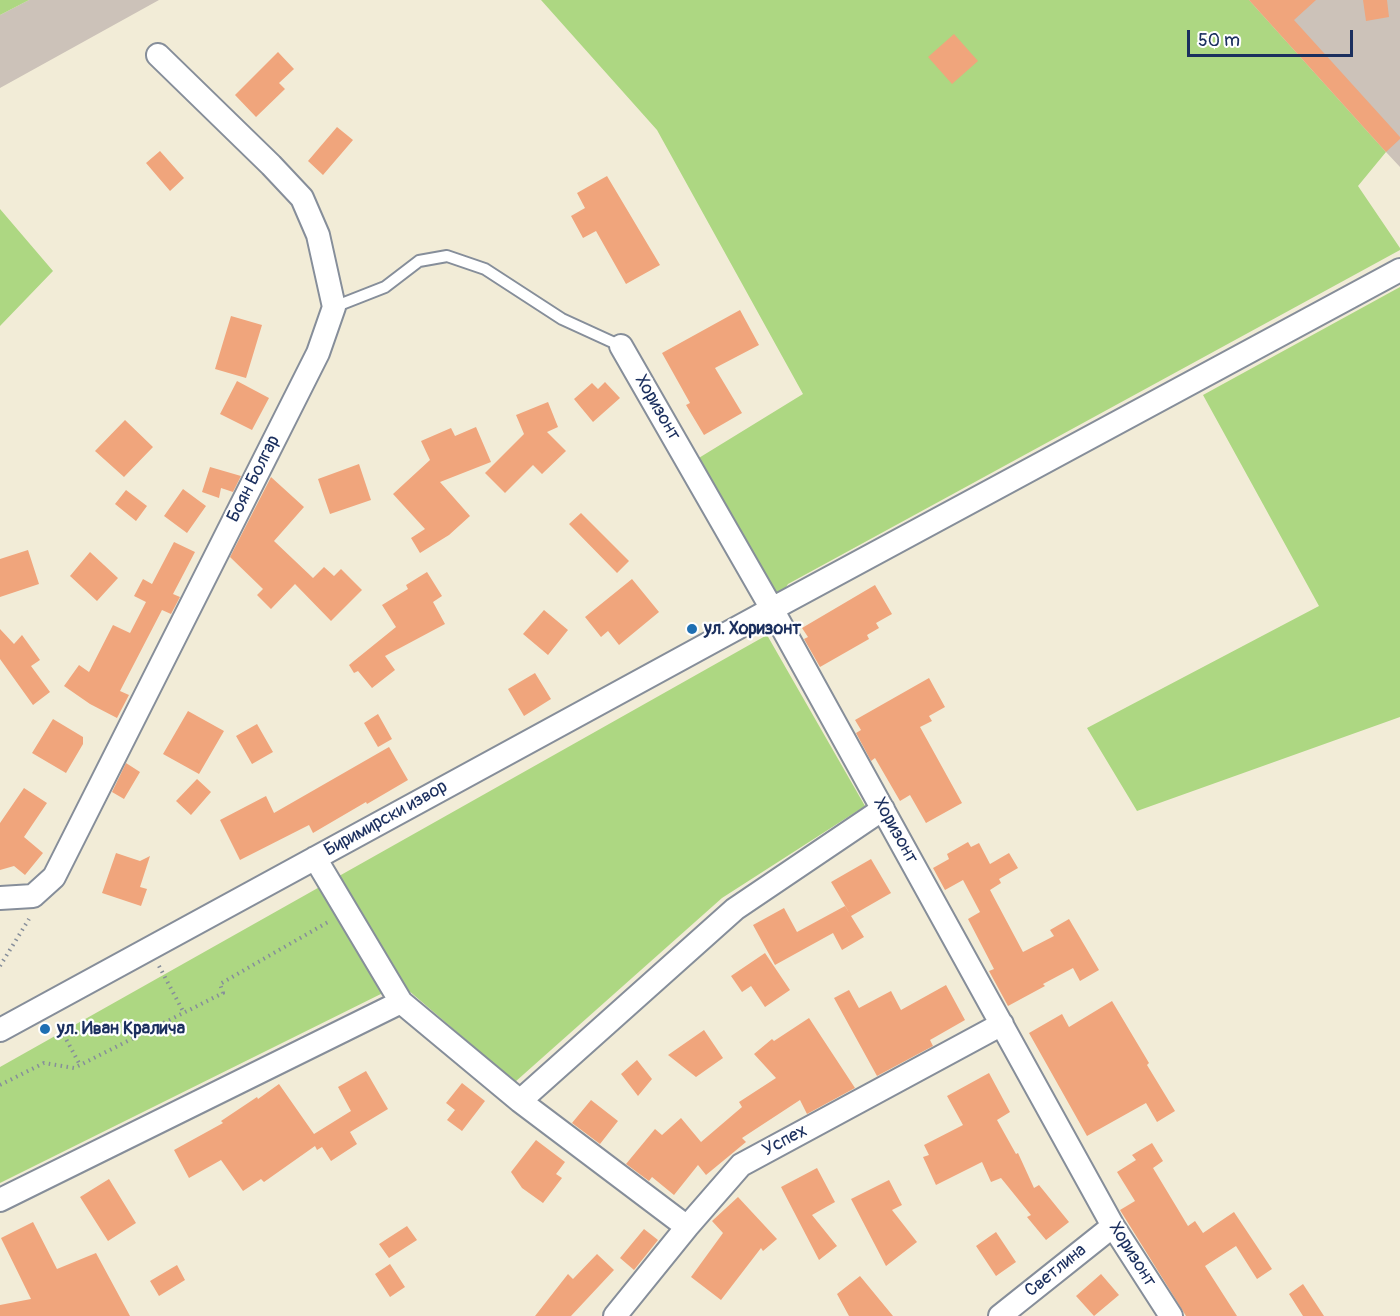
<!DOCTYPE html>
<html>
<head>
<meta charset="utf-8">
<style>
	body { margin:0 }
	#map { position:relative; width:1400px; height:1316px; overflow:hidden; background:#f2ecd7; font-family:Pangolin,sans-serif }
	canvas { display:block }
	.scale { position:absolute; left:1187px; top:30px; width:166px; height:27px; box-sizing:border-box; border:3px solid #1b2f5e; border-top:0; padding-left:8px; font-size:18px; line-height:21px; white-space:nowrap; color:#1b2f5e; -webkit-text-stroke:4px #fff; paint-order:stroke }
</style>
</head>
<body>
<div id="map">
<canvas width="1400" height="1316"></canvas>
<div class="scale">50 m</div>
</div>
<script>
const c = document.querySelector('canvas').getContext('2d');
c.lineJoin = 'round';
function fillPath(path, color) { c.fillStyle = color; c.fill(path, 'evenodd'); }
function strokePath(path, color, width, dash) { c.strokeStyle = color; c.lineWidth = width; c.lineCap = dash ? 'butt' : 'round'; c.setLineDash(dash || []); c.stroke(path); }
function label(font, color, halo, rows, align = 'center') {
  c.font = font + ' Pangolin,sans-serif'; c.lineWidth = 4.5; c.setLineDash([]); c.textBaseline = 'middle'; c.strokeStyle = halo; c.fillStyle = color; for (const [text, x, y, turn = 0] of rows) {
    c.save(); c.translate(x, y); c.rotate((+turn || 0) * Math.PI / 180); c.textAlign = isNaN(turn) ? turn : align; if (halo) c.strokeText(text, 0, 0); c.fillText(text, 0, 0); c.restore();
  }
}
fillPath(new Path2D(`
	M 29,0 L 159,0 L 0,88 L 0,15 Z
	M 1249,0 L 1400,0 L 1400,167 L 1386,152 Z`), '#ccc2b9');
fillPath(new Path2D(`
	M 0,0 L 29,0 L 0,15 Z
	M 541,0 L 1249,0 L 1386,152 L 1358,186 L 1400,248 L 1400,250 L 788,584 L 772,609 L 689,464 L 803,394 L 657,130 Z
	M 0,209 L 53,271 L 0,326 Z
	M 1400,287 L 1400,717 L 1137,811 L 1087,728 L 1319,606 L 1203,395 Z
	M 767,635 L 865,806 L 722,898 L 515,1082 L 401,984 L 0,1183 L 0,1067 Z`), '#add782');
fillPath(new Path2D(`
	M 1249,0 L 1316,0 L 1294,20 L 1400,137 L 1400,139 L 1386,152 Z
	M 1363,0 L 1387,0 L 1389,17 L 1366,21 Z
	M 954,34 L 978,61 L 952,84 L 928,57 Z
	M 278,52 L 294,69 L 279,83 L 285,89 L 256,117 L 235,95 Z
	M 337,127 L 353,140 L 323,175 L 308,161 Z
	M 160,151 L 184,178 L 170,191 L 146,163 Z
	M 607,176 L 660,265 L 626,284 L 596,231 L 583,238 L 571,216 L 585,208 L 577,193 Z
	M 740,310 L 759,345 L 715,368 L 742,413 L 704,435 L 686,405 L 690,403 L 662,353 Z
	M 231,316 L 262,325 L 246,378 L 215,369 Z
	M 237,381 L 269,398 L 252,430 L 220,414 Z
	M 605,382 L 620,398 L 593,422 L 574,399 L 592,383 L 598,389 Z
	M 548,402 L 558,427 L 547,432 L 566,451 L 542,474 L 533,465 L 505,493 L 485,473 L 524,434 L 516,415 Z
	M 125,420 L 153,447 L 124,477 L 95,451 Z
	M 476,427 L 491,462 L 440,482 L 470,516 L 449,535 L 420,553 L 411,538 L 425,529 L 393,494 L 430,460 L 421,441 L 451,428 L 455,436 Z
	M 359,464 L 371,500 L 330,514 L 318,479 Z
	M 210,467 L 241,476 L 233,492 L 221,488 L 219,498 L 202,492 Z
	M 271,477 L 304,507 L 274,541 L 313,578 L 324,567 L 334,576 L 341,569 L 362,590 L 331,621 L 295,584 L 271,609 L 257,595 L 263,589 L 230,557 Z
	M 183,489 L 206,506 L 187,533 L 164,516 Z
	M 126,490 L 147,506 L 136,521 L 115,504 Z
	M 581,513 L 629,561 L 617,573 L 569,524 Z
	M 174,542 L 195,552 L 173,594 L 180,597 L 171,614 L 162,610 L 120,691 L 129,695 L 117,718 L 90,704 L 64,686 L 79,665 L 89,672 L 113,625 L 130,633 L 146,602 L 134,596 L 143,579 L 152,584 Z
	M 28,550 L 39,584 L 0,597 L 0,559 Z
	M 90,552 L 118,578 L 97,601 L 70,576 Z
	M 427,572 L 442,596 L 433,602 L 445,624 L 385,656 L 395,670 L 372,688 L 358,671 L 354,673 L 349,665 L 396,627 L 382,605 L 408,589 L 406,585 Z
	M 632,579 L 659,612 L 619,645 L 608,631 L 601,637 L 585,617 Z
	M 875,585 L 892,614 L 876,623 L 879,628 L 867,635 L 869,639 L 820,667 L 804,639 L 808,637 L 802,628 Z
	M 544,610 L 568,630 L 548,655 L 523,634 Z
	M 0,629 L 14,644 L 22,635 L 40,660 L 31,666 L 50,692 L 33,705 L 0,659 Z
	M 535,673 L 551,699 L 524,716 L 508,689 Z
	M 929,678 L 945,707 L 929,716 L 932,721 L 920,727 L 962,803 L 926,823 L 910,795 L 900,801 L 875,758 L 871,761 L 856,733 L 861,730 L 855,720 Z
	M 188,711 L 224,731 L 199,774 L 163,754 Z
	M 378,714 L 392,739 L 378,747 L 364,723 Z
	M 53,719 L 83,737 L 83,744 L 66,773 L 32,753 Z
	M 257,724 L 273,752 L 252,764 L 236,736 Z
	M 389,747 L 408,780 L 367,804 L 366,802 L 313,833 L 309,825 L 240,860 L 220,820 L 266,796 L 274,813 Z
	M 126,763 L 140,772 L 124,799 L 112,792 Z
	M 197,779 L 211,792 L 191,815 L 176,801 Z
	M 24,788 L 47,803 L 24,837 L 43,853 L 25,875 L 14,866 L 0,870 L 0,823 Z
	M 968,842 L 971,847 L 979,843 L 990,864 L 1009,853 L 1018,868 L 999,879 L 1001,883 L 990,890 L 1023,952 L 1054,936 L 1050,930 L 1069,919 L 1099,970 L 1080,981 L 1073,968 L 1043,984 L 1045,986 L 1008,1006 L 989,971 L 994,969 L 968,919 L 980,912 L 963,880 L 945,890 L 933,868 L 949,859 L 947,854 Z
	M 116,853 L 140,861 L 150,856 L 140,887 L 147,889 L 141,906 L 102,893 Z
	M 871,859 L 891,893 L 851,916 L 864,937 L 842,950 L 833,933 L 775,965 L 753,925 L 784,908 L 797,932 L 845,906 L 850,914 L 831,882 Z
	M 765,953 L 790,990 L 765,1007 L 751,986 L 742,992 L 731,976 Z
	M 946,985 L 965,1020 L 930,1040 L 933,1046 L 877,1076 L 834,998 L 849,990 L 859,1008 L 891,991 L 901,1010 Z
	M 1112,1001 L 1149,1063 L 1147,1065 L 1175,1111 L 1157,1122 L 1146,1103 L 1087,1136 L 1029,1033 L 1062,1014 L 1069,1027 Z
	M 809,1018 L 855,1088 L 807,1114 L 800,1100 L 742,1138 L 746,1142 L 706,1175 L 698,1165 L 674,1195 L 652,1177 L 649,1181 L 626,1164 L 655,1129 L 662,1135 L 681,1118 L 701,1142 L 742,1107 L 739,1102 L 776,1078 L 754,1054 L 772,1039 L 774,1041 Z
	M 704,1030 L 723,1058 L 696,1077 L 668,1055 Z
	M 637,1060 L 652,1079 L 638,1096 L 621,1074 Z
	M 366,1071 L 388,1109 L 350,1132 L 357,1144 L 331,1161 L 322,1147 L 317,1150 L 315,1146 L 264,1182 L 261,1179 L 243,1191 L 221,1160 L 189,1178 L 174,1150 L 223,1123 L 221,1121 L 257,1097 L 258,1099 L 279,1084 L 314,1134 L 351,1111 L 338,1087 Z
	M 989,1073 L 1010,1112 L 997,1120 L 1016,1154 L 1018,1153 L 1034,1188 L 1039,1185 L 1069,1222 L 1046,1240 L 1027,1217 L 1031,1215 L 1001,1178 L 991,1182 L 982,1162 L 936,1185 L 923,1157 L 929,1155 L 924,1145 L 963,1125 L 947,1096 Z
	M 462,1083 L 485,1101 L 462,1131 L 447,1120 L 455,1110 L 446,1103 Z
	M 591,1100 L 618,1121 L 600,1144 L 572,1123 Z
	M 536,1140 L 565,1162 L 556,1174 L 562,1178 L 543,1203 L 522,1188 L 511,1172 Z
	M 1152,1143 L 1163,1161 L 1153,1168 L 1188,1226 L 1195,1221 L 1203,1233 L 1234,1212 L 1272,1269 L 1257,1279 L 1236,1246 L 1205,1266 L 1237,1316 L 1186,1316 L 1120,1210 L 1135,1201 L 1117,1172 L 1136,1160 L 1132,1155 Z
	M 817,1168 L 835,1202 L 812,1215 L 837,1246 L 819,1260 L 781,1187 Z
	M 109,1179 L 136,1223 L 108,1241 L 80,1197 Z
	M 889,1180 L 902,1205 L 892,1210 L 917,1242 L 886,1266 L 851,1199 Z
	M 738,1197 L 777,1239 L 763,1251 L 761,1248 L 721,1300 L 691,1277 L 723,1233 L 712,1221 Z
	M 33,1222 L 57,1269 L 96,1253 L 130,1316 L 0,1316 L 0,1305 L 31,1299 L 1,1238 Z
	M 407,1226 L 417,1240 L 389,1258 L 379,1244 Z
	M 644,1229 L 658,1240 L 634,1270 L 620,1258 Z
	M 996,1232 L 1016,1262 L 996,1276 L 976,1246 Z
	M 597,1254 L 614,1270 L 571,1316 L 535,1316 L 568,1274 L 573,1279 Z
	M 390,1264 L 405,1287 L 390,1297 L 375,1274 Z
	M 177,1265 L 185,1280 L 159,1296 L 150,1281 Z
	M 1101,1274 L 1119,1295 L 1094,1316 L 1076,1296 Z
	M 860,1276 L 893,1316 L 849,1316 L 837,1294 Z
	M 1303,1284 L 1324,1316 L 1303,1316 L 1289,1294 Z`), '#f0a57c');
const service = new Path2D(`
	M 334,307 L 385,287 L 419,261 L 447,256 L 485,269 L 562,319 L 621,346`);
const minor = new Path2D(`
	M 621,346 L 772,609 L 1113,1226 L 1171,1316
	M 315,858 L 401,1002 L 520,1101 L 687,1227
	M 0,898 L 33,896 L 54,877 L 318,353 L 334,307 L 318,235 L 302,198 L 271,165 L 158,55
	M 0,1030 L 772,609 L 1400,270
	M 520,1101 L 735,909 L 883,809
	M 0,1200 L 401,1002
	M 615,1316 L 687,1227 L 741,1165 L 1002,1024
	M 1000,1316 L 1113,1226`);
strokePath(service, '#868e9a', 14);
strokePath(minor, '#868e9a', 26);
strokePath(new Path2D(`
	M 0,966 L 29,919
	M 159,966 L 184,1013
	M 58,1024 L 80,1065
	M 0,1085 L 44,1063 L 74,1068 L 80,1065 L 223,993 L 220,984 L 328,922`), '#868e9a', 4, [1.5, 4.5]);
strokePath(service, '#fff', 10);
strokePath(minor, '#fff', 22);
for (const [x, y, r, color] of [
	[692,629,6,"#1f6fb2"],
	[45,1029,6,"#1f6fb2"]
]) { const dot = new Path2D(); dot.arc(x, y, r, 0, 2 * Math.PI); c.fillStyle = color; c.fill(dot); strokePath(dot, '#fff', 2); }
label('18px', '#1b2f5e', '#fff', [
	["Хоризонт",657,408,60],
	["Боян Болгар",254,479,-63],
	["Биримирски извор",386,819,-29],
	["Хоризонт",895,831,61],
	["Успех",785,1141,-28],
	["Хоризонт",1132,1255,58],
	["Светлина",1056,1271,-39]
]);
label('bold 18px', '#1b2f5e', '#fff', [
	["ул. Хоризонт",704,629],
	["ул. Иван Кралича",57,1029]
], 'left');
</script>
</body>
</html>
